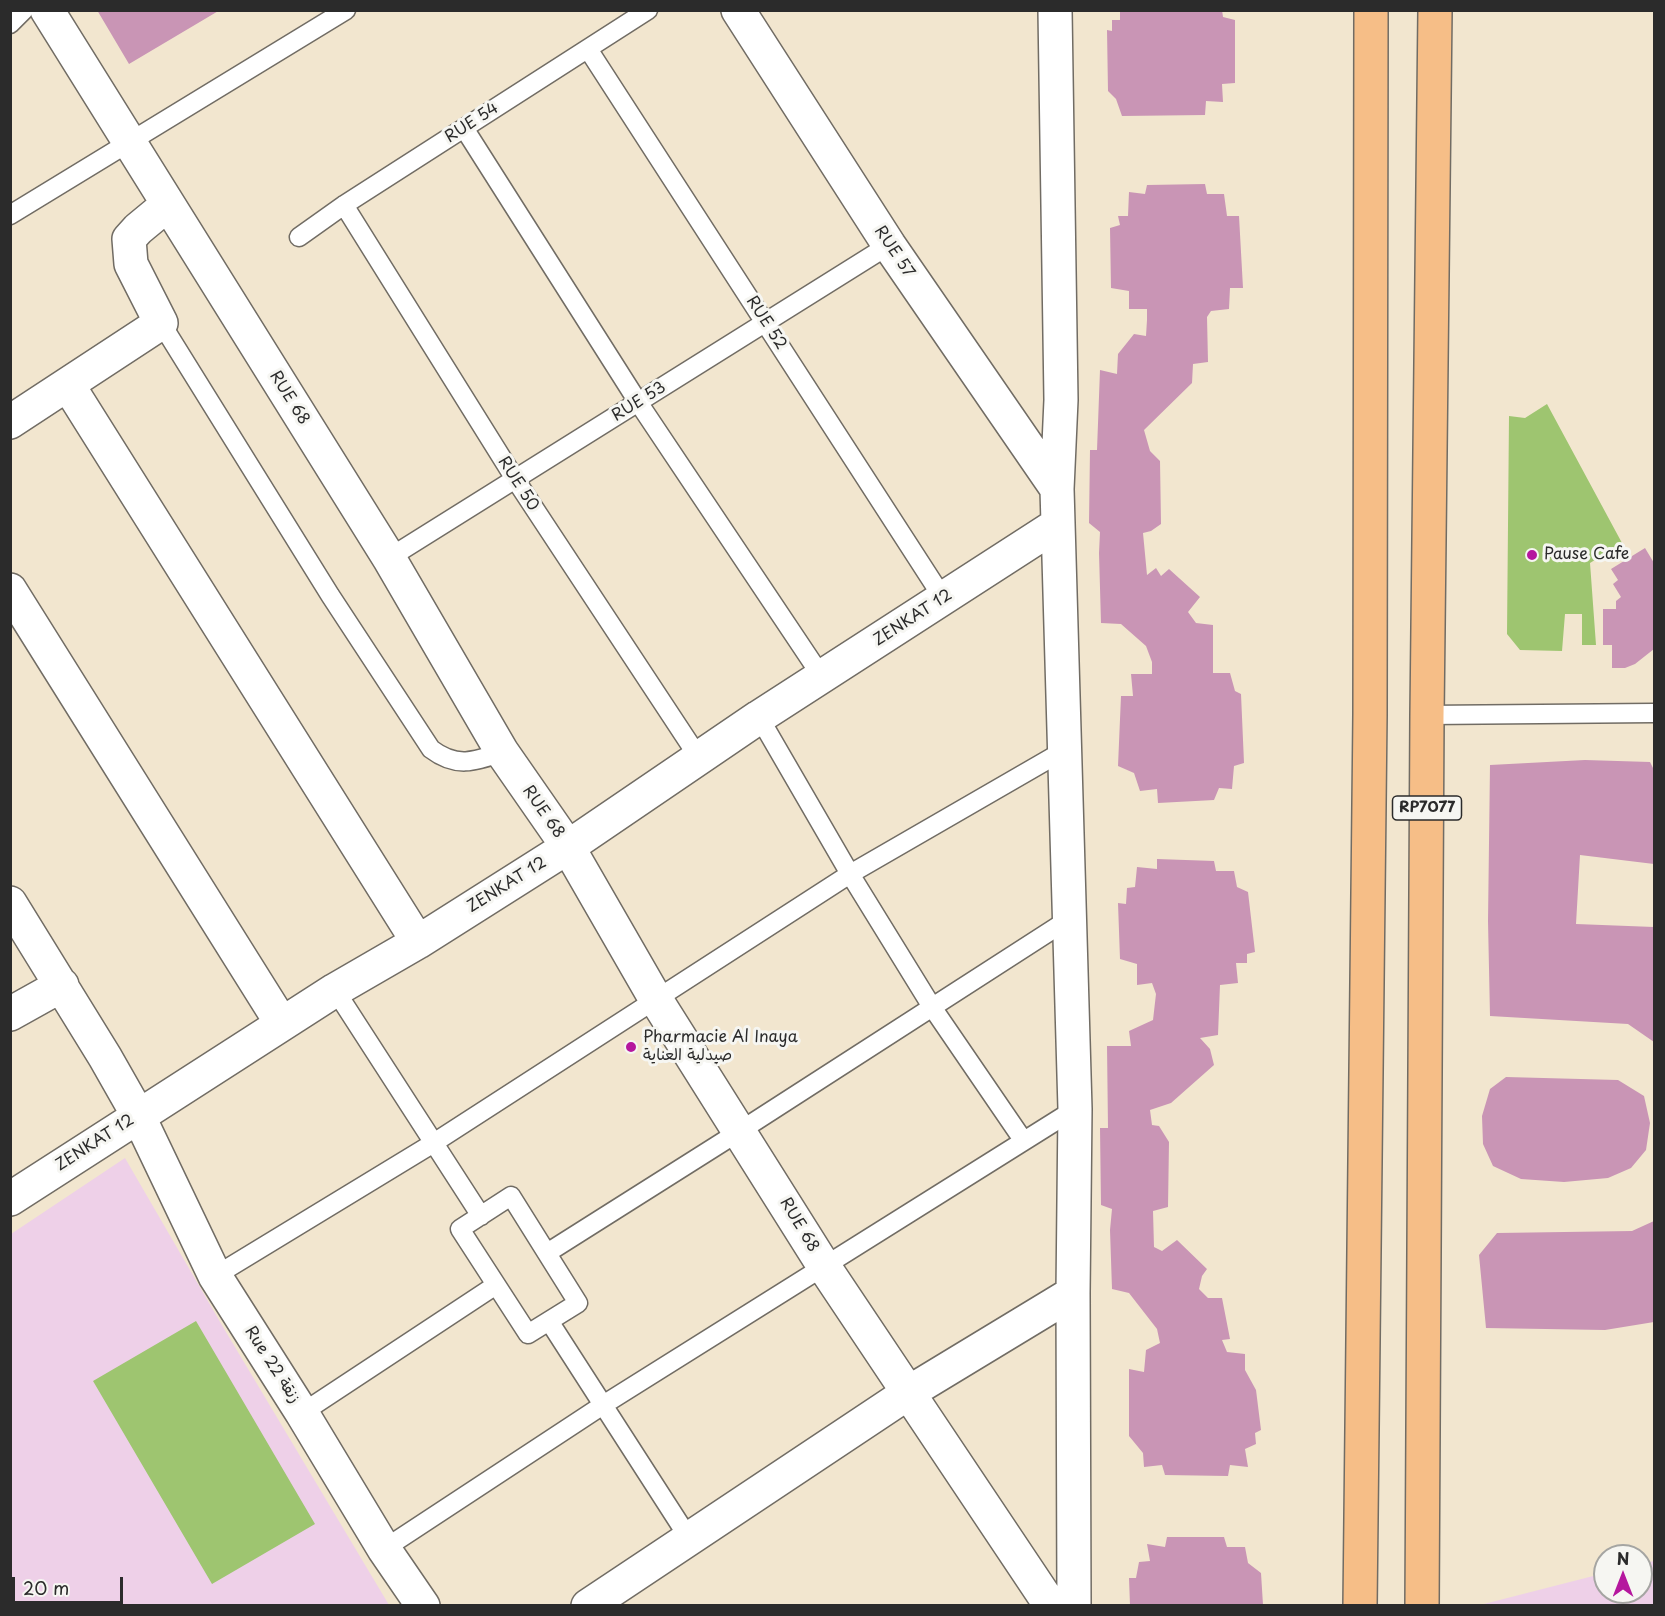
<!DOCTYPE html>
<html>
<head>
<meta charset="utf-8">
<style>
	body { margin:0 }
	#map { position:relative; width:1665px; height:1616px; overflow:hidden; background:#f2e6cf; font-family:"Playpen Sans",sans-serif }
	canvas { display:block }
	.frame { position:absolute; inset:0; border:12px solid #2b2b2b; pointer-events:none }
	.north { position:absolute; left:1593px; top:1544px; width:60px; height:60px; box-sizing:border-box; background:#f6f6f2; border:2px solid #a5a5a2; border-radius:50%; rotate:0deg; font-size:16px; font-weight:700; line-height:24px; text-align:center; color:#2b2b2b }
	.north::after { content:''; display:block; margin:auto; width:21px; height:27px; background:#b5179e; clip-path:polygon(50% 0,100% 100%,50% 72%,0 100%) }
	.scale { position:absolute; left:12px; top:1577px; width:111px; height:27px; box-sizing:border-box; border:3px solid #2b2b2b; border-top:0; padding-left:8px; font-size:18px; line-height:21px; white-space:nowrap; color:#2b2b2b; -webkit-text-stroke:4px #f6f6f2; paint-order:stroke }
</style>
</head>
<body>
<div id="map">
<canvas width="1665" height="1616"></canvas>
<div class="frame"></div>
<div class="north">N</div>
<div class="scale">20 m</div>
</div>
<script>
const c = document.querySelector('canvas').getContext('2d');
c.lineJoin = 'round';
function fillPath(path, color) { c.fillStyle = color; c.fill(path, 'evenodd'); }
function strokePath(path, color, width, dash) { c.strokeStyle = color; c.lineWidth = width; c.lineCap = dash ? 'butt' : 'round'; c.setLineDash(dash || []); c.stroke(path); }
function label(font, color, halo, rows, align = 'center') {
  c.font = font + ' "Playpen Sans","Playpen Sans Arabic",sans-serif'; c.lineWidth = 6; c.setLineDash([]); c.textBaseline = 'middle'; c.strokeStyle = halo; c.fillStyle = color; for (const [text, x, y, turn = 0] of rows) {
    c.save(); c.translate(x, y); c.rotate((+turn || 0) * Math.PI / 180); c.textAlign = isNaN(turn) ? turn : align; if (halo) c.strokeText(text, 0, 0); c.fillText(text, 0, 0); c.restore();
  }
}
fillPath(new Path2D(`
	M 125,1158 L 223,1327 L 389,1605 L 11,1606 L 11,1234 Z
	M 1654,1561 L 1654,1605 L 1480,1605 L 1605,1573 L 1605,1592 L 1641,1592 L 1641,1564 Z`), '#eed0e8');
fillPath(new Path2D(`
	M 1547,404 L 1622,543 L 1590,563 L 1596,645 L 1582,645 L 1582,614 L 1565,614 L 1562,651 L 1520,650 L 1507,634 L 1509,416 L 1525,418 Z
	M 196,1321 L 315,1524 L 212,1584 L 93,1381 Z`), '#9ec570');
fillPath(new Path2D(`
	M 97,10 L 220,10 L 129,64 Z
	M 1120,10 L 1222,10 L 1223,17 L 1235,20 L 1235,83 L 1222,84 L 1223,102 L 1206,101 L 1205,115 L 1122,116 L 1116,99 L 1108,91 L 1107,30 L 1112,31 L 1112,20 L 1120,20 Z
	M 1205,184 L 1207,194 L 1224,194 L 1227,216 L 1239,216 L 1243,288 L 1230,288 L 1229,309 L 1211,311 L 1207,317 L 1208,362 L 1193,364 L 1192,383 L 1144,430 L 1150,451 L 1160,461 L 1161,524 L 1151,531 L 1143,533 L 1147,575 L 1156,568 L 1161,576 L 1169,569 L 1200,597 L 1188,612 L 1196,623 L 1213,625 L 1213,673 L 1230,673 L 1235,691 L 1241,694 L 1244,763 L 1234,766 L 1232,789 L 1219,788 L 1214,800 L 1158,803 L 1157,789 L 1140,791 L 1134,773 L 1118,766 L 1121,696 L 1133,696 L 1131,674 L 1152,674 L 1152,662 L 1146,646 L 1121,624 L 1101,623 L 1099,553 L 1100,532 L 1089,523 L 1090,450 L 1097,450 L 1100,370 L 1117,374 L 1118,354 L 1134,334 L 1146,336 L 1147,320 L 1147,309 L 1129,309 L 1129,291 L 1111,288 L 1110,228 L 1120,225 L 1118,216 L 1128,216 L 1129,192 L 1145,194 L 1147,185 Z
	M 1645,548 L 1654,563 L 1654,649 L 1635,664 L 1625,668 L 1612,668 L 1612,645 L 1603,645 L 1603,609 L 1616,609 L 1616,601 L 1621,597 L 1613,584 L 1618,580 L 1611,569 Z
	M 1585,760 L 1650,762 L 1654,770 L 1654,864 L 1580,855 L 1576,924 L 1654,927 L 1654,1042 L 1628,1024 L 1490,1016 L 1488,921 L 1490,765 Z
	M 1157,859 L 1214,861 L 1216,871 L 1234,871 L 1237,887 L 1248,892 L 1255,952 L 1247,954 L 1247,963 L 1236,963 L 1238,983 L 1220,985 L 1218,1035 L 1200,1038 L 1210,1049 L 1214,1065 L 1171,1103 L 1150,1110 L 1152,1125 L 1159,1126 L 1169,1142 L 1168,1207 L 1153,1211 L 1154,1247 L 1162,1251 L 1177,1240 L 1207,1269 L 1202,1276 L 1199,1289 L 1208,1298 L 1222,1298 L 1230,1339 L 1222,1340 L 1227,1352 L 1245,1354 L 1245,1370 L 1256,1390 L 1261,1430 L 1255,1433 L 1256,1444 L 1245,1449 L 1248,1467 L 1230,1465 L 1228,1476 L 1165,1475 L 1162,1465 L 1144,1467 L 1143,1453 L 1129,1436 L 1129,1369 L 1144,1372 L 1146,1350 L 1160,1343 L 1157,1329 L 1129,1293 L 1112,1289 L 1110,1230 L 1112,1209 L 1101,1205 L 1100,1128 L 1108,1128 L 1107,1046 L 1131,1046 L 1129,1031 L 1153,1020 L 1156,994 L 1152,983 L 1137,985 L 1137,964 L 1120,959 L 1118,903 L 1126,904 L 1127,888 L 1135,887 L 1137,867 L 1157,869 Z
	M 1506,1077 L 1618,1080 L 1644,1096 L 1650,1123 L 1646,1150 L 1631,1168 L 1608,1178 L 1564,1182 L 1521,1179 L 1493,1166 L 1483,1144 L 1482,1116 L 1490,1089 Z
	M 1654,1221 L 1654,1322 L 1605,1330 L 1486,1328 L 1479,1255 L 1497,1233 L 1632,1231 Z
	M 1167,1537 L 1224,1537 L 1227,1547 L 1245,1547 L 1248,1563 L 1261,1573 L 1263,1605 L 1130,1605 L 1129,1578 L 1136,1578 L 1139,1562 L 1150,1561 L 1147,1544 L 1165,1547 Z`), '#c995b5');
const lane = new Path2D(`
	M 10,24 L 24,10
	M 588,49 L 943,598
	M 464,128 L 638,402 L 822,677
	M 344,205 L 515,479 L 699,758
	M 10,215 L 346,10
	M 299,237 L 344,205 L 648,10
	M 161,323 L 330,595 L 431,749 C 456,768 474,762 502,752
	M 389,558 L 889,245
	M 1427,715 L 1654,713
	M 759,717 L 850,874 L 932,1007 L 1023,1140
	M 335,990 L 481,1216
	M 511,1196 L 578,1303 L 528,1334 L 460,1229 Z
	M 547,1253 L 740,1131 L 1069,919
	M 215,1276 L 432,1144 L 850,874 L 1063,751
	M 549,1321 L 690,1540
	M 302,1413 L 496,1285
	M 384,1549 L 603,1405 L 1075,1109`);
const street = new Path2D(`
	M 47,10 L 389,558 L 502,752 L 568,847 L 655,998 L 825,1268 L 1051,1606
	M 738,10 L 889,245 L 1057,489
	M 1055,10 L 1061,400 L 1057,489 L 1075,1109 L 1073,1293 L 1074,1606
	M 68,385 L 418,942
	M 10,422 L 161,323 L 131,264 L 129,239 L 138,229 L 167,205
	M 10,590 L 282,1024
	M 10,903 L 105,1057 L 138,1115 L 215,1276 L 302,1413 L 384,1549 L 423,1606
	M 10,1014 L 62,985
	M 10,1199 L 335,990 L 418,942 L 568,847 L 759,717 L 1058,524
	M 588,1606 L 908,1393 L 1073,1293`);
const primary = new Path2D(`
	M 1360,1606 L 1370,715 L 1371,10
	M 1422,1606 L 1427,715 L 1435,10`);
strokePath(lane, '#716c64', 21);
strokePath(street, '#716c64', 36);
strokePath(primary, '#716c64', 36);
strokePath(lane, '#fff', 18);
strokePath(street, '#fff', 33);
strokePath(primary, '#f6be87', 33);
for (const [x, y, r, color] of [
	[1532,555,6,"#b5179e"],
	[631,1047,6,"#b5179e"]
]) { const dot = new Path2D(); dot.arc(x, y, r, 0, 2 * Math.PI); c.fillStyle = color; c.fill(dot); strokePath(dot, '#f6f6f2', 2); }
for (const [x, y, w] of [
	[1427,808,69]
]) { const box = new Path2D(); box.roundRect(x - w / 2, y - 12, w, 24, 4.5); c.fillStyle = '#f6f6f2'; c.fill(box); strokePath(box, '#2b2b2b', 1.5); }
label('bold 15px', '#2b2b2b', null, [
	["RP7077",1427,808]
]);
label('16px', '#2b2b2b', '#f6f6f2', [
	["RUE 54",472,123,-33],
	["RUE 57",894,252,56],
	["RUE 52",766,323,57],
	["RUE 68",289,398,58],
	["RUE 53",639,402,-32],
	["RUE 50",518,484,57],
	["ZENKAT 12",913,618,-33],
	["RUE 68",543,812,55],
	["ZENKAT 12",507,885,-32],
	["ZENKAT 12",95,1143,-33],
	["RUE 68",799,1225,59],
	["Rue 22 زنقة",272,1365,57]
]);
label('16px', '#2b2b2b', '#f6f6f2', [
	["Pause Cafe",1544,555],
	["Pharmacie Al Inaya",643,1038],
	["صيدلية العناية",643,1056]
], 'left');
</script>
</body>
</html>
